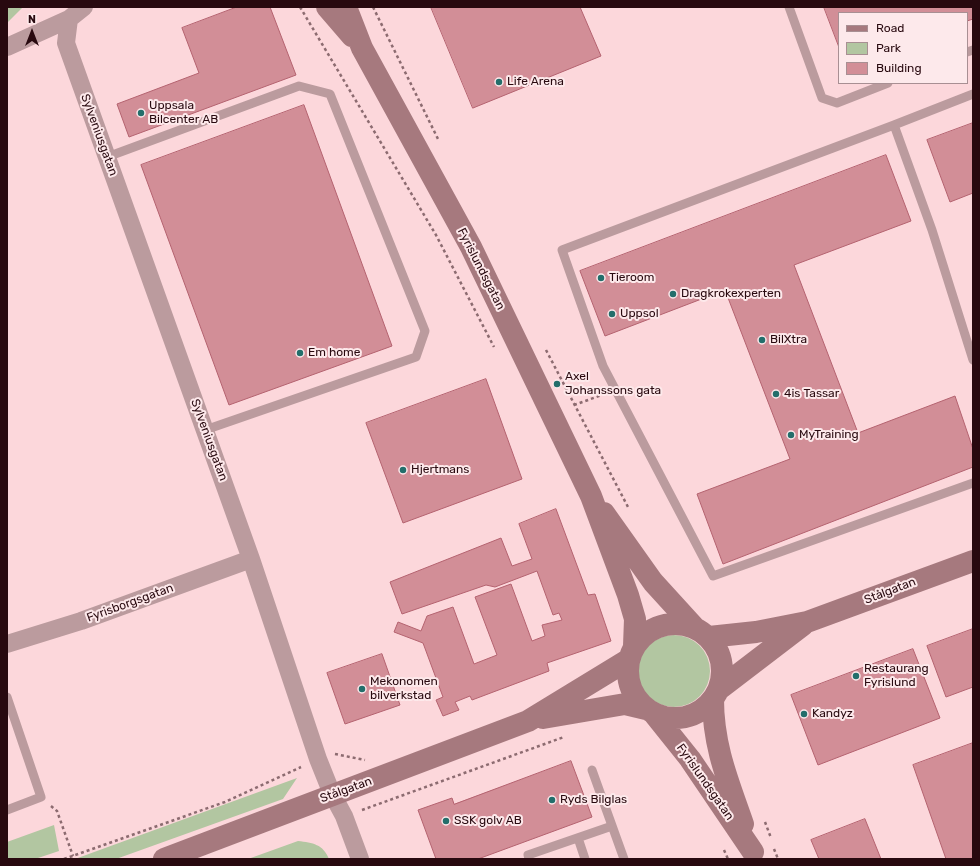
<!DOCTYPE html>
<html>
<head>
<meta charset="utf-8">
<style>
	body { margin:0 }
	#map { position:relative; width:980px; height:866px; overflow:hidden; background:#fcd7db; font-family:Rubik,sans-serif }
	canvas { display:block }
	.frame { position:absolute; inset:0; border:8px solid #28090f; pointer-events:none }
	.legend { position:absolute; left:838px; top:12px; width:130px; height:72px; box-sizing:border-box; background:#fde9eb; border:1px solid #a88f93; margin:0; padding:5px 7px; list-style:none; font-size:12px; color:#28090f }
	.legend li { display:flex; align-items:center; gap:8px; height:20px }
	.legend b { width:20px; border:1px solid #a88f93 }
	.north { position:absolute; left:12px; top:12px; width:40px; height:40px; -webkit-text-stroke:3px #fde9eb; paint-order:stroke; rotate:0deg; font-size:11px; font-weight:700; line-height:16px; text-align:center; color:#28090f }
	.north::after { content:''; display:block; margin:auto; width:14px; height:18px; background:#28090f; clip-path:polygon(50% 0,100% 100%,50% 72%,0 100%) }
</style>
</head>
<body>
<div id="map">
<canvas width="980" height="866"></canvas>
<div class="frame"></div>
<ul class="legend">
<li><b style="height:5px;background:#a6797e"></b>Road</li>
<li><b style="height:11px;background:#b2c6a1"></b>Park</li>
<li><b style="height:11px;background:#d28e97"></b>Building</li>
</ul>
<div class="north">N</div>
</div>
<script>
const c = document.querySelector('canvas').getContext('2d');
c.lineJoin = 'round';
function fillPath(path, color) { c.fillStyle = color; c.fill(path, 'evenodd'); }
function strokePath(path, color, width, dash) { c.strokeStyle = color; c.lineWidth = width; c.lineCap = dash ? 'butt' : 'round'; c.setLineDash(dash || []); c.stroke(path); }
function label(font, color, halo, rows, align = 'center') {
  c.font = font + ' Rubik,sans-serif'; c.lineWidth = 4; c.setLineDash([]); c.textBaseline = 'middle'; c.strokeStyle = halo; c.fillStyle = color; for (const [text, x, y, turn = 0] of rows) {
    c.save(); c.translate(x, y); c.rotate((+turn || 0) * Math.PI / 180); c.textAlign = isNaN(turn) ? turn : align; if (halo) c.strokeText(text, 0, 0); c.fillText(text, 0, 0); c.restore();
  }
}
fillPath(new Path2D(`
	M 7,7 L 23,7 L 7,23 Z
	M638 671a36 36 0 1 1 72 0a36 36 0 1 1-72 0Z
	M 297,778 L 283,799 L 116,859 L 75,859 Z
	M 54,825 L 59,851 L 35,859 L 7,859 L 7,842 Z
	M 298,841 C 313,843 323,844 329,859 L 248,859 Z`), '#b2c6a1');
const building = new Path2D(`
	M 237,7 L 270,7 L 296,75 L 129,137 L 117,104 L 199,73 L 182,28 Z
	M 431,7 L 580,7 L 601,56 L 473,108 Z
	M 824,7 L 973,7 L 973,19 L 967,21 L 967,13 L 839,13 L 839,47 Z
	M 304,105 L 392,346 L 229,405 L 141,165 Z
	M 973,123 L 973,193 L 950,202 L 927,140 Z
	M 886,155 L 911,221 L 794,265 L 858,433 L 955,396 L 973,449 L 973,467 L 723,564 L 697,494 L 790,459 L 725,290 L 605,336 L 580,271 Z
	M 486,379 L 522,479 L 403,523 L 366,423 Z
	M 556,509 L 588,595 L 595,594 L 611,641 L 547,663 L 549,671 L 472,700 L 470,696 L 455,702 L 459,710 L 443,716 L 436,700 L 443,697 L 423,643 L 394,632 L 398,622 L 421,631 L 427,616 L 453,607 L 474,664 L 497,655 L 475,597 L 511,584 L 532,641 L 545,636 L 542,625 L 562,620 L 559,613 L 553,615 L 537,571 L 495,587 L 486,585 L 402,614 L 390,582 L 501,538 L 512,566 L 532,559 L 519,524 Z
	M 973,629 L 973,687 L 946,697 L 927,646 Z
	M 913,649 L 940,718 L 818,765 L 791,695 Z
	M 382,654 L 400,705 L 345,724 L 327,673 Z
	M 973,743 L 973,859 L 946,859 L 913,765 Z
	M 571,761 L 592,817 L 478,859 L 436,859 L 418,810 L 452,798 L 454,804 Z
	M 865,819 L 881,859 L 819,859 L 811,840 Z`);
fillPath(building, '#d28e97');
strokePath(building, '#b4626f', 1);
strokePath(new Path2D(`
	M 300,7 L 436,235 L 494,347
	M 373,7 L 439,141
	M 546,350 L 628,507
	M 574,405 L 602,395
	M 335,754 L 365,760
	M 51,806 L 57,811 L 73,856
	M 362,810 L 564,737
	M 765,822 L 771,838
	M 774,849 L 778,859
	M 724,850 L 728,859
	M 64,859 L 225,802 L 301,767`), '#8c6b70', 2.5, [3, 3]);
strokePath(new Path2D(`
	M 789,7 L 822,98 L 837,103 L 888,83
	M 967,52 L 973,50
	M 894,125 L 973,94
	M 107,157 L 299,86 L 330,94 L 425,331 L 416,357 L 205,430
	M 973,360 L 932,230 L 894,125 L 562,250 L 603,366 L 713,576 L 973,483
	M 7,697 L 41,797 L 7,810
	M 592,770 L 624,859
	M 578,838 L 585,859
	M 529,859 L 528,855 L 612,826`), '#bb9b9e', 9);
strokePath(new Path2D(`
	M 84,7 L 69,19 L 66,43 L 251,559 L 318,759 L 332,794 L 344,816 L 360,859
	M 7,47 L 69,19
	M 7,644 L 81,621 L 251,559`), '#bb9b9e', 18);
strokePath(new Path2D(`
	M 327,7 L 352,36
	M 346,7 L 362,48 L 471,247 L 591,496 L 628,595 L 635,619 L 634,646
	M 604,513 L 653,582 L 694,627
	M628 671a47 47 0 1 1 94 0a47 47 0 1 1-94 0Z
	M 709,637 L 756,632 L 807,622 L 973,561
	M 718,690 L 803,625
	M 713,699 C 713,746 728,781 743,824
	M 654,714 L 690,759 L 753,852
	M 543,718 L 625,704 L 646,709
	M 164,859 L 528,721 L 628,660`), '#a6797e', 22);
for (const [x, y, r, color] of [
	[499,82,4,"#236e6b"],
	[141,113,4,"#236e6b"],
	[601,278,4,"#236e6b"],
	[673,294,4,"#236e6b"],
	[612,314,4,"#236e6b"],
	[762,340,4,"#236e6b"],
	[300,353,4,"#236e6b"],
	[557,384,4,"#236e6b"],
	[776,394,4,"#236e6b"],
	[791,435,4,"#236e6b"],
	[403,470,4,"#236e6b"],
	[856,676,4,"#236e6b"],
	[362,689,4,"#236e6b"],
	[804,714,4,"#236e6b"],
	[552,800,4,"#236e6b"],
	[446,821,4,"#236e6b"]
]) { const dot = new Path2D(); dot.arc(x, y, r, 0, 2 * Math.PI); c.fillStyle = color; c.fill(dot); strokePath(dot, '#fde9eb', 1.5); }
label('12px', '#28090f', '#fde9eb', [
	["Life Arena",507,82],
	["Uppsala",149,106],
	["Bilcenter AB",149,120],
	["Tieroom",609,278],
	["Dragkrokexperten",681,294],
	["Uppsol",620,314],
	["BilXtra",770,340],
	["Em home",308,353],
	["Axel",565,377],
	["Johanssons gata",565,391],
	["4is Tassar",784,394],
	["MyTraining",799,435],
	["Hjertmans",411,470],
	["Restaurang",864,669],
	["Fyrislund",864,683],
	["Mekonomen",370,682],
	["bilverkstad",370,696],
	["Kandyz",812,714],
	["Ryds Bilglas",560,800],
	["SSK golv AB",454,821]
], 'left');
label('12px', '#28090f', '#fde9eb', [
	["Sylveniusgatan",99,135,70],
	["Fyrislundsgatan",481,269,63],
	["Sylveniusgatan",209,440,70],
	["Stålgatan",890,591,-21],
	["Fyrisborgsgatan",130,603,-20],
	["Fyrislundsgatan",705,782,55],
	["Stålgatan",346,790,-20]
]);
</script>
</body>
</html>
